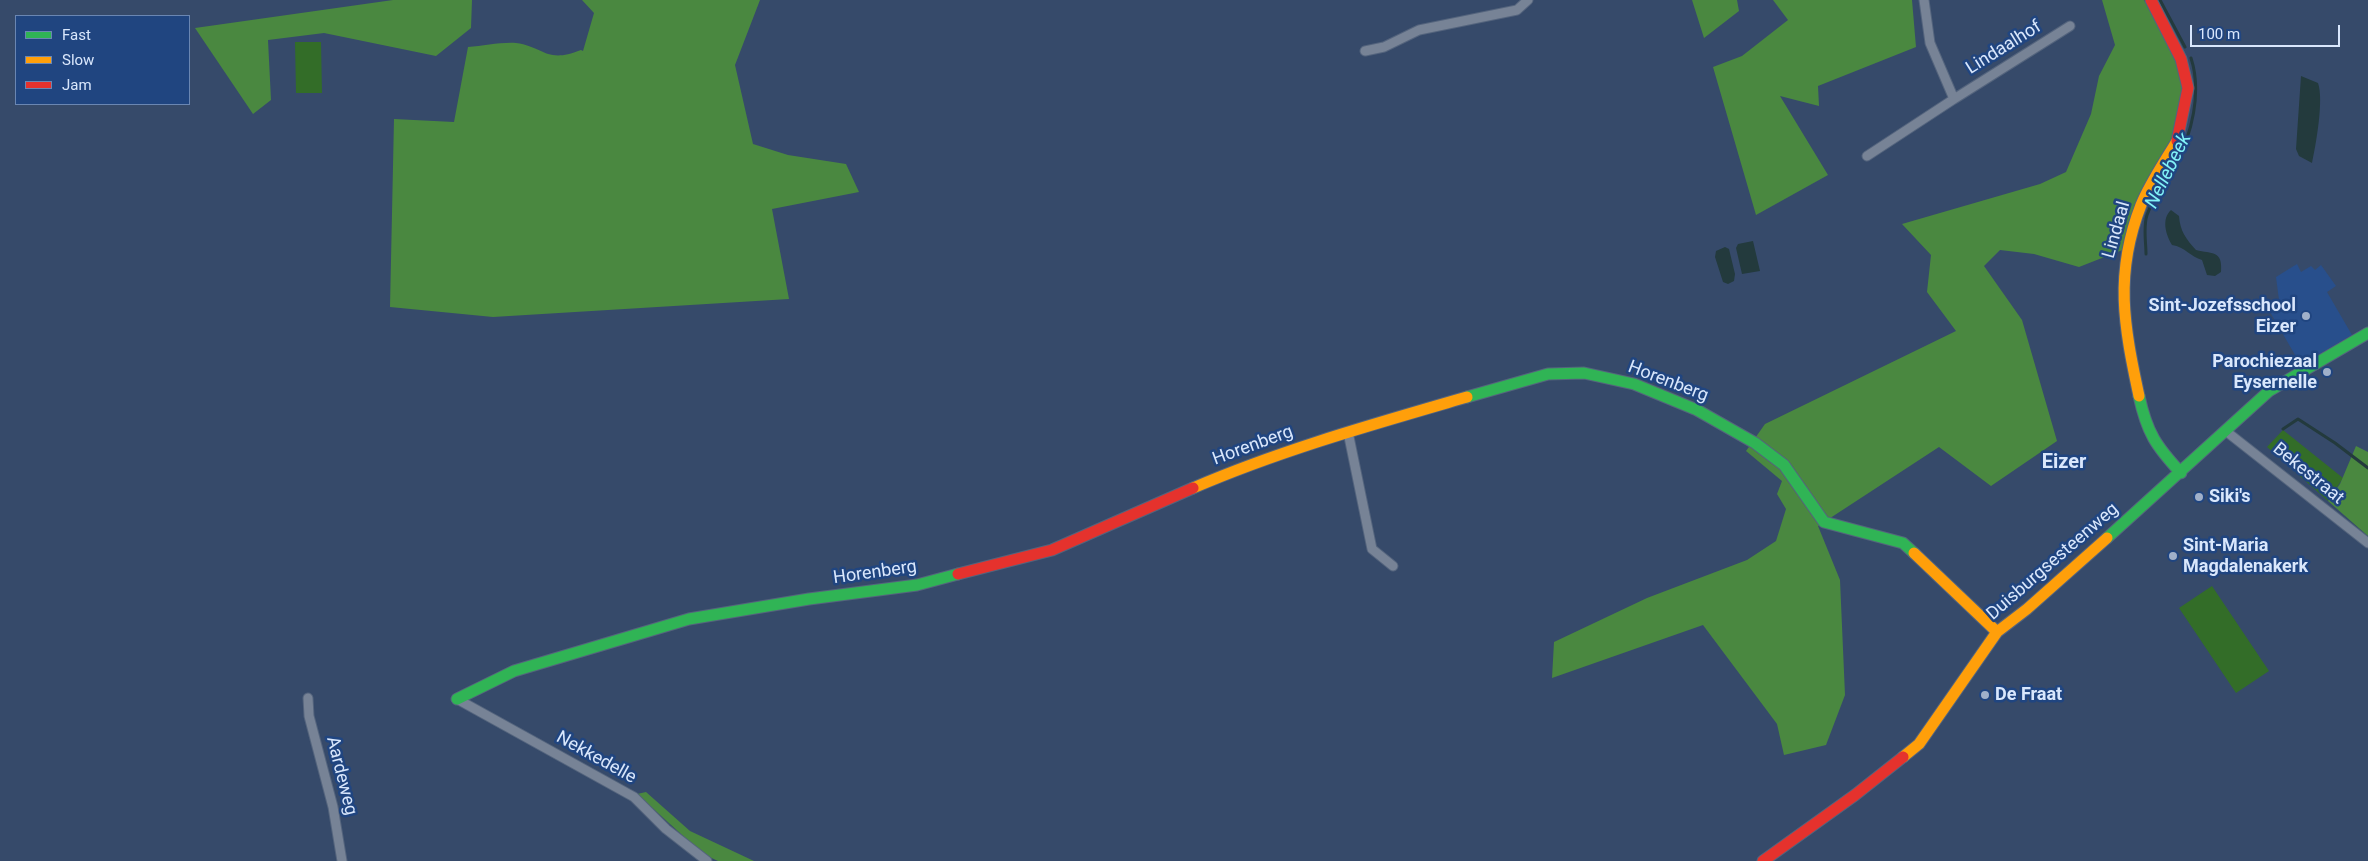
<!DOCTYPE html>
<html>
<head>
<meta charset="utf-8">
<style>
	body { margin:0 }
	#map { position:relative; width:2368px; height:861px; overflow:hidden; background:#364a6a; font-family:Roboto,sans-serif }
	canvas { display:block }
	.legend { position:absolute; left:15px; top:15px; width:175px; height:90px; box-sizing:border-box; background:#204580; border:1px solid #6a86b2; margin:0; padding:6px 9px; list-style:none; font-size:15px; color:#d9e7fc }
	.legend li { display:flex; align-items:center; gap:10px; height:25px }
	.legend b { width:25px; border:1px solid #6a86b2 }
	.scale { position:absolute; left:2190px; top:25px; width:150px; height:22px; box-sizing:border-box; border:2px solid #d9e7fc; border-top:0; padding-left:6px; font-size:15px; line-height:18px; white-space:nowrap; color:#d9e7fc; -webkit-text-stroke:4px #204580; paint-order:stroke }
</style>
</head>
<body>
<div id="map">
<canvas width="2368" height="861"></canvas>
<ul class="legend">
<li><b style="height:6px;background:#30b455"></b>Fast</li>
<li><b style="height:6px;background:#ff9f0a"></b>Slow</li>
<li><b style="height:6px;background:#e5322d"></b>Jam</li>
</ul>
<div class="scale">100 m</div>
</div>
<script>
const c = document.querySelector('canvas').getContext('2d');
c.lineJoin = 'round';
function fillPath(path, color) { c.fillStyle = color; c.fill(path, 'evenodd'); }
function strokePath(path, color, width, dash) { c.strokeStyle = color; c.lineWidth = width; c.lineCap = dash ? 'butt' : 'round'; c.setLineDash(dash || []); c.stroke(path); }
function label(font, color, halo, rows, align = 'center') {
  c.font = font + ' Roboto,sans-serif'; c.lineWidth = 5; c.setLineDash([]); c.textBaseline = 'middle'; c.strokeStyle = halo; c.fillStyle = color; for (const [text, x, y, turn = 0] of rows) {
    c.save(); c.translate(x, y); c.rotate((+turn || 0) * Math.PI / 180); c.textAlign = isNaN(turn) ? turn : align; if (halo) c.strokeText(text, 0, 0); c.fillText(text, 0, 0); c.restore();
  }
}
fillPath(new Path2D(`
	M 2297,264 L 2301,272 L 2311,266 L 2315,270 L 2321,265 L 2336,286 L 2327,292 L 2352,335 L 2301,365 L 2267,307 L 2279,300 L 2276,277 Z`), '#284f8c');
fillPath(new Path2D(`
	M 295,42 L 321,42 L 322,93 L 296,93 Z
	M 2283,430 L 2343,478 L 2328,501 L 2267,447 Z
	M 2212,586 L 2269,671 L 2236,693 L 2179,608 Z`), '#336d28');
fillPath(new Path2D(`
	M 393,0 L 472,0 L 471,28 L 436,56 L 324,33 L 268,40 L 271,100 L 253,114 L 195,28 Z
	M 582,0 L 760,0 L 735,65 L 753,144 L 788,155 L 846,164 L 859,192 L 772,209 L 789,299 L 493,317 L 390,307 L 394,119 L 454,122 L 468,47 C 483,46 501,42 516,43 C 545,47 546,64 581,50 L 583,51 L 594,13 Z
	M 1692,0 L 1737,0 L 1739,11 L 1704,38 Z
	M 1773,0 L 1912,0 L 1916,47 L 1818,86 L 1819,106 L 1780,96 L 1828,175 L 1756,215 L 1713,67 L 1742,56 L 1788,20 Z
	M 2102,0 L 2144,0 L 2186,80 L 2172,140 L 2125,249 L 2079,267 L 2034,254 L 2000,250 L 1984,266 L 2022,320 L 2057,441 L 1991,486 L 1939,447 L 1818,526 L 1840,580 L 1845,695 L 1826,745 L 1784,755 L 1777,724 L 1703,625 L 1552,678 L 1554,642 L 1647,598 L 1747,560 L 1776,541 L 1786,509 L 1777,494 L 1782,481 L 1746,451 L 1765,424 L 1956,331 L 1927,292 L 1931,255 L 1902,224 L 2040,184 L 2066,172 L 2091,114 L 2099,76 L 2115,45 Z
	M 2356,446 L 2368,452 L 2368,536 L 2328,501 L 2340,484 Z
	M 646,792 L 690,831 L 754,861 L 718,861 L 703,854 L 637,794 Z`), '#4a8840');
fillPath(new Path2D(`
	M 2301,76 L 2318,83 C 2324,100 2316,144 2312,163 L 2299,156 L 2296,149 Z
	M 2171,210 L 2179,216 C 2180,231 2186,239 2196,250 C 2212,254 2223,250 2221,272 L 2215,276 L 2207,275 L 2202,260 C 2191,257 2185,247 2172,245 C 2166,235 2161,219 2171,210 Z
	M 1753,241 L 1760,271 L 1742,274 L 1736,248 L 1738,244 Z
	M 1725,247 L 1729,249 L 1735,274 L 1734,281 L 1728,284 L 1723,282 L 1715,257 L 1716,251 Z`), '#233a3d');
strokePath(new Path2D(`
	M 2160,0 L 2185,47
	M 2146,254 C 2146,242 2143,227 2147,215 C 2153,197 2166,182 2175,165 C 2192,135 2202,92 2191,58
	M 2283,429 L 2298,419 L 2335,443 L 2368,468`), '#233a3d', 3);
const street = new Path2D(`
	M 1365,51 L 1384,47 L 1419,30 L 1517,10 L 1528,0
	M 1954,99 L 2070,26
	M 1867,156 L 1954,99 L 1930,43 L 1924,0
	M 1348,432 L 1372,549 L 1393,566
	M 2227,432 L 2368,543
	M 308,698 L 309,716 L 333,807 L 342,861
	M 457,699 L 634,797 L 666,829 L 707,861`);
const fast = new Path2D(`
	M 2139,396 C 2147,433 2156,446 2181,473
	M 1467,397 L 1548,374 L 1584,373 L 1634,384 L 1697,410 L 1755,443 L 1784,465 L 1824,522 L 1903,543 L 1914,553
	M 2107,538 L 2269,391 L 2368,333
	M 457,699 L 514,671 L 689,619 L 809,599 L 917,585 L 958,574`);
const slow = new Path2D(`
	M 2139,396 C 2124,326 2114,274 2141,205 C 2150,183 2165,161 2177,141
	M 1193,488 C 1281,450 1374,424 1467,397
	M 1914,553 L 1997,632
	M 1903,757 L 1919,744 L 1997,632 L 2027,609 L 2107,538`);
const jam = new Path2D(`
	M 2151,0 L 2181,59 L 2188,88 L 2177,141
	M 958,574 L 1052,550 L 1193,488
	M 1763,861 L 1855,795 L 1903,757`);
strokePath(street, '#54647d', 11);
strokePath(fast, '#54647d', 13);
strokePath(slow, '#54647d', 13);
strokePath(jam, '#54647d', 13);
strokePath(street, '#778396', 9);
strokePath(fast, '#30b455', 11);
strokePath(slow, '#ff9f0a', 11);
strokePath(jam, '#e5322d', 11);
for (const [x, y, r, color] of [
	[2306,316,5,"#a0b0c9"],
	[2327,372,5,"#a0b0c9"],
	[2199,497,5,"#a0b0c9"],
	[2173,556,5,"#a0b0c9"],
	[1985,695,5,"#a0b0c9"]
]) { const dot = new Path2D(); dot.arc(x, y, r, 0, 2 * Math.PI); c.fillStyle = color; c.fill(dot); strokePath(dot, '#204580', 2); }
label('18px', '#d9e7fc', '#204580', [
	["Lindaalhof",2004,48,-32],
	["Lindaal",2117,230,-74],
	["Horenberg",1668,382,21],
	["Horenberg",1253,446,-20],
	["Bekestraat",2308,474,39],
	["Duisburgsesteenweg",2053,562,-41],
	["Horenberg",875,573,-8],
	["Nekkedelle",596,758,29],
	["Aardeweg",341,776,76]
]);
label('bold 18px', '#d9e7fc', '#204580', [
	["Sint-Jozefsschool",2296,306,"right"],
	["Eizer",2296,327,"right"],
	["Parochiezaal",2317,362,"right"],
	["Eysernelle",2317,383,"right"],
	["Siki's",2209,497],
	["Sint-Maria",2183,546],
	["Magdalenakerk",2183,567],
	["De Fraat",1995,695]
], 'left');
label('italic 19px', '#82f3f8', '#204580', [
	["Nellebeek",2169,171,-64]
]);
label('bold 20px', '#d9e7fc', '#204580', [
	["Eizer",2064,463]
]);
</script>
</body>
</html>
